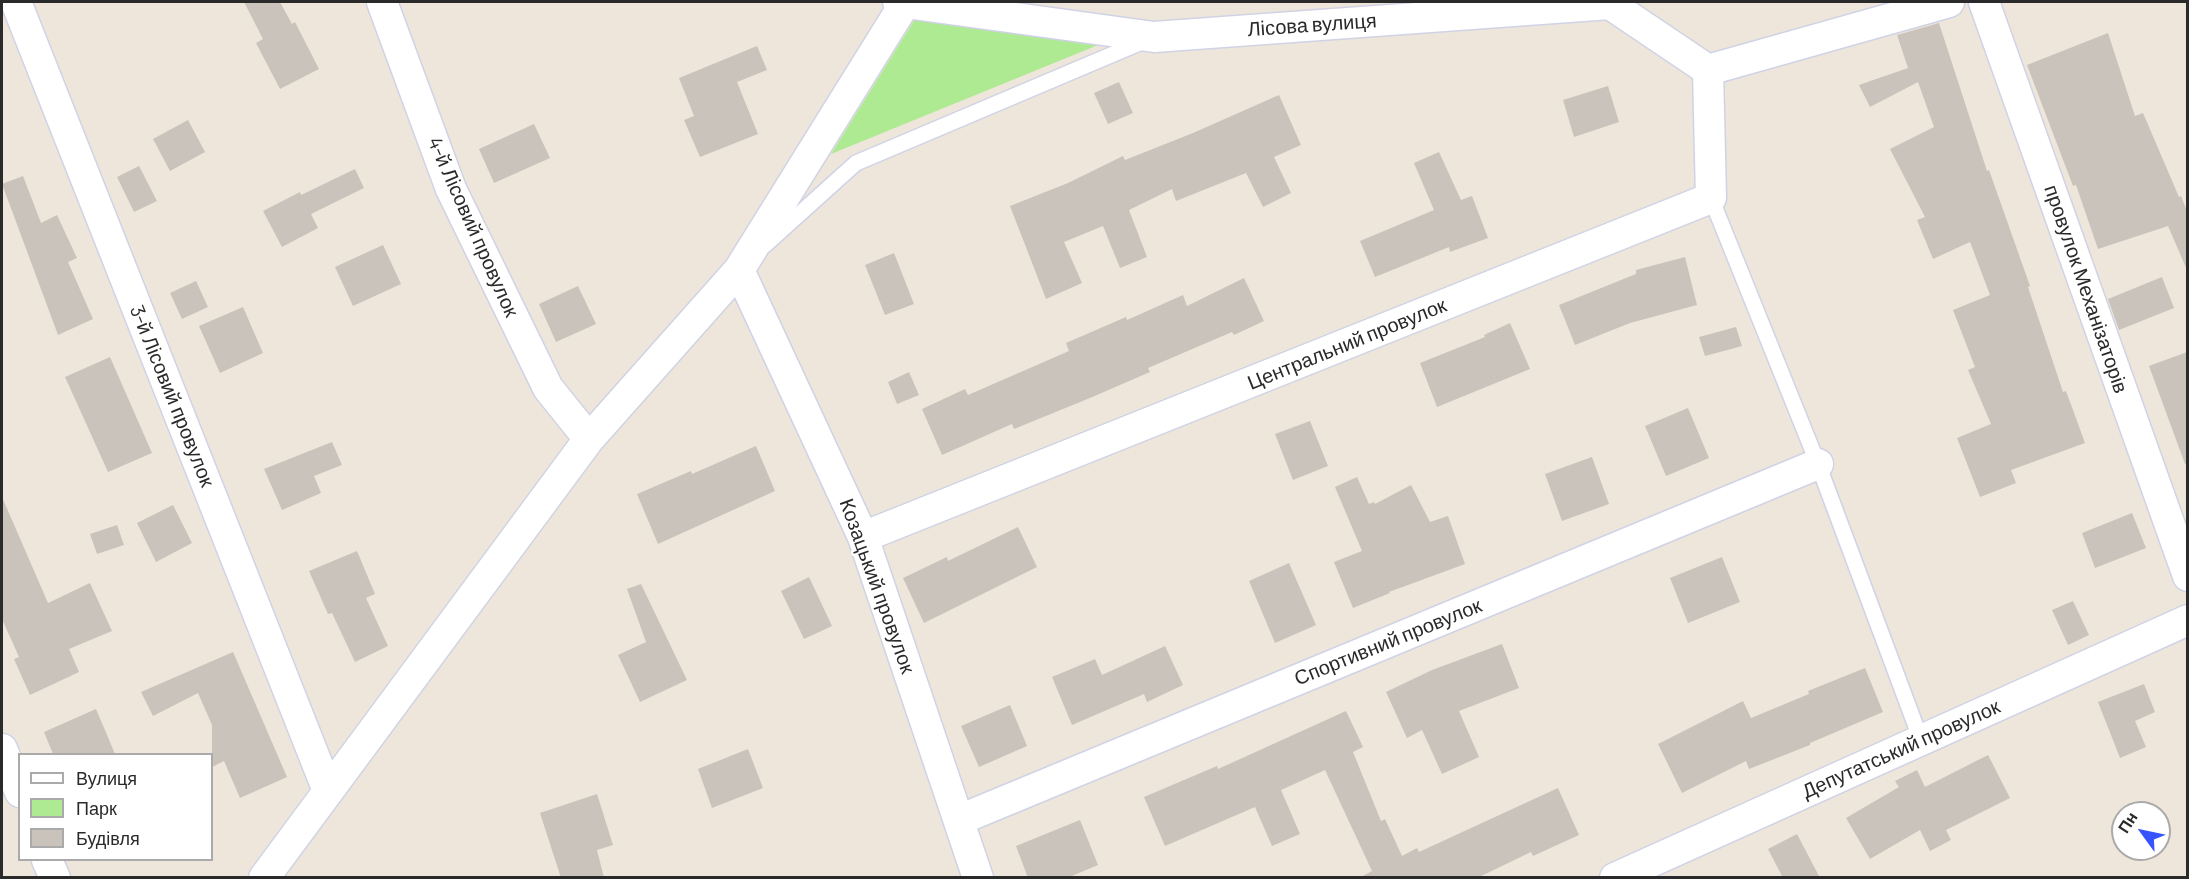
<!DOCTYPE html>
<html>
<head>
<meta charset="utf-8">
<style>
	body { margin:0 }
	#map { position:relative; width:2189px; height:879px; overflow:hidden; background:#eee6db; font-family:Barlow,sans-serif }
	canvas { display:block }
	.frame { position:absolute; inset:0; border:3px solid #2a2a2a; pointer-events:none }
	.legend { position:absolute; left:18px; top:753px; width:195px; height:108px; box-sizing:border-box; background:#fff; border:2px solid #aaa; margin:0; padding:8px 10px; list-style:none; font-size:18px; color:#2a2a2a }
	.legend li { display:flex; align-items:center; gap:12px; height:30px }
	.legend b { width:30px; border:2px solid #aaa }
	.north { position:absolute; left:2111px; top:801px; width:60px; height:60px; box-sizing:border-box; background:#fff; border:2px solid #aaa; border-radius:50%; rotate:303deg; font-size:16px; font-weight:700; line-height:24px; text-align:center; color:#2a2a2a }
	.north::after { content:''; display:block; margin:auto; width:21px; height:27px; background:#3754ff; clip-path:polygon(50% 0,100% 100%,50% 72%,0 100%) }
</style>
</head>
<body>
<div id="map">
<canvas width="2189" height="879"></canvas>
<div class="frame"></div>
<ul class="legend">
<li><b style="height:8px;background:#fff"></b>Вулиця</li>
<li><b style="height:16px;background:#adea92"></b>Парк</li>
<li><b style="height:16px;background:#c9c3bb"></b>Будівля</li>
</ul>
<div class="north">Пн</div>
</div>
<script>
const c = document.querySelector('canvas').getContext('2d');
c.lineJoin = 'round';
function fillPath(path, color) { c.fillStyle = color; c.fill(path, 'evenodd'); }
function strokePath(path, color, width, dash) { c.strokeStyle = color; c.lineWidth = width; c.lineCap = dash ? 'butt' : 'round'; c.setLineDash(dash || []); c.stroke(path); }
function label(font, color, halo, rows, align = 'center') {
  c.font = font + ' Barlow,sans-serif'; c.lineWidth = 4.5; c.setLineDash([]); c.textBaseline = 'middle'; c.strokeStyle = halo; c.fillStyle = color; for (const [text, x, y, turn = 0] of rows) {
    c.save(); c.translate(x, y); c.rotate((+turn || 0) * Math.PI / 180); c.textAlign = isNaN(turn) ? turn : align; if (halo) c.strokeText(text, 0, 0); c.fillText(text, 0, 0); c.restore();
  }
}
fillPath(new Path2D(`
	M 915,19 L 1103,43 L 831,154 Z`), '#adea92');
fillPath(new Path2D(`
	M 244,2 L 280,2 L 292,24 L 295,22 L 319,69 L 280,89 L 256,43 L 263,39 Z
	M 1939,23 L 1987,171 L 1989,170 L 2030,286 L 2028,287 L 2063,392 L 2066,391 L 2085,443 L 2011,470 L 2016,483 L 1980,497 L 1957,438 L 1991,424 L 1968,370 L 1975,367 L 1953,310 L 1990,295 L 1970,242 L 1933,259 L 1917,220 L 1925,217 L 1890,149 L 1934,127 L 1918,82 L 1870,107 L 1859,85 L 1908,68 L 1897,35 Z
	M 2108,33 L 2135,116 L 2143,113 L 2179,197 L 2181,196 L 2187,211 L 2187,270 L 2168,226 L 2098,249 L 2076,185 L 2073,186 L 2027,65 Z
	M 757,46 L 767,70 L 737,82 L 758,134 L 700,157 L 684,120 L 694,116 L 679,78 Z
	M 1119,82 L 1133,113 L 1108,124 L 1094,93 Z
	M 1608,86 L 1619,122 L 1574,137 L 1563,100 Z
	M 1279,95 L 1301,145 L 1274,157 L 1291,193 L 1263,207 L 1246,173 L 1176,201 L 1172,189 L 1129,210 L 1147,257 L 1120,268 L 1103,226 L 1064,242 L 1082,283 L 1046,299 L 1010,206 L 1068,183 L 1123,156 L 1125,160 L 1193,133 Z
	M 188,120 L 205,152 L 170,171 L 153,139 Z
	M 534,124 L 550,158 L 494,183 L 479,149 Z
	M 1439,152 L 1461,200 L 1472,196 L 1488,238 L 1450,252 L 1449,247 L 1375,277 L 1360,241 L 1434,210 L 1414,163 Z
	M 139,166 L 157,201 L 134,212 L 117,177 Z
	M 355,169 L 364,188 L 311,214 L 318,228 L 282,247 L 263,211 L 300,192 L 301,195 Z
	M 23,176 L 41,223 L 57,215 L 77,258 L 68,262 L 93,319 L 58,335 L 2,184 Z
	M 383,245 L 401,284 L 353,306 L 335,267 Z
	M 894,253 L 914,304 L 885,315 L 865,265 Z
	M 1685,257 L 1697,305 L 1630,323 L 1575,345 L 1559,305 L 1636,274 L 1636,270 Z
	M 2162,277 L 2174,308 L 2119,330 L 2108,299 Z
	M 1244,278 L 1264,321 L 1234,335 L 1232,332 L 1148,368 L 1150,372 L 1090,398 L 1014,429 L 1012,424 L 942,455 L 922,409 L 965,389 L 968,395 L 1069,351 L 1066,343 L 1126,317 L 1127,320 L 1183,295 L 1187,306 Z
	M 196,281 L 208,307 L 182,319 L 170,293 Z
	M 578,286 L 596,324 L 556,342 L 539,304 Z
	M 243,307 L 263,353 L 220,373 L 199,326 Z
	M 1510,323 L 1530,369 L 1437,407 L 1420,363 L 1485,337 L 1484,335 Z
	M 1736,327 L 1742,346 L 1705,356 L 1699,337 Z
	M 2187,352 L 2187,464 L 2185,464 L 2149,366 Z
	M 110,357 L 152,453 L 108,472 L 65,377 Z
	M 909,372 L 919,395 L 897,404 L 888,382 Z
	M 1688,408 L 1709,458 L 1666,476 L 1645,426 Z
	M 1310,421 L 1328,466 L 1293,480 L 1275,434 Z
	M 332,442 L 342,465 L 314,476 L 321,493 L 282,510 L 264,469 Z
	M 756,446 L 775,491 L 658,544 L 637,494 L 691,471 L 692,474 Z
	M 1592,457 L 1609,504 L 1562,521 L 1545,474 Z
	M 1357,477 L 1369,504 L 1374,502 L 1375,504 L 1411,485 L 1430,522 L 1448,516 L 1465,564 L 1389,592 L 1390,593 L 1353,608 L 1334,562 L 1362,551 L 1335,487 Z
	M 2,497 L 48,603 L 90,583 L 112,631 L 69,649 L 79,672 L 30,695 L 14,659 L 19,657 L 2,619 Z
	M 173,505 L 192,543 L 156,562 L 137,523 Z
	M 2132,513 L 2146,548 L 2095,568 L 2082,533 Z
	M 117,525 L 124,545 L 97,554 L 90,534 Z
	M 1018,527 L 1037,567 L 924,623 L 903,578 L 947,557 L 948,561 Z
	M 357,551 L 375,594 L 366,598 L 388,646 L 355,662 L 332,613 L 328,614 L 309,571 Z
	M 1722,557 L 1740,602 L 1688,623 L 1670,578 Z
	M 1289,563 L 1316,625 L 1275,643 L 1249,581 Z
	M 809,577 L 832,626 L 804,639 L 781,591 Z
	M 641,584 L 687,680 L 640,702 L 618,655 L 646,642 L 627,589 Z
	M 2073,601 L 2089,635 L 2068,645 L 2052,610 Z
	M 1502,644 L 1519,688 L 1459,711 L 1479,757 L 1442,774 L 1422,730 L 1407,738 L 1386,692 L 1432,670 Z
	M 1165,646 L 1183,685 L 1147,702 L 1144,694 L 1072,725 L 1052,677 L 1095,659 L 1102,675 Z
	M 233,652 L 287,777 L 240,798 L 224,761 L 212,767 L 212,725 L 198,693 L 153,716 L 141,692 Z
	M 1865,668 L 1883,712 L 1810,743 L 1810,745 L 1749,769 L 1746,761 L 1682,793 L 1658,744 L 1743,701 L 1751,718 L 1809,694 L 1808,691 Z
	M 2144,684 L 2155,712 L 2135,721 L 2146,747 L 2120,758 L 2098,702 Z
	M 1010,705 L 1027,746 L 979,767 L 961,726 Z
	M 96,709 L 115,754 L 53,754 L 44,732 Z
	M 1346,711 L 1363,747 L 1353,752 L 1381,821 L 1385,819 L 1402,856 L 1417,848 L 1419,852 L 1558,788 L 1579,835 L 1533,856 L 1531,852 L 1477,878 L 1359,878 L 1372,871 L 1325,770 L 1281,790 L 1300,834 L 1272,846 L 1255,807 L 1165,846 L 1144,797 L 1217,766 L 1218,769 Z
	M 748,749 L 763,788 L 712,808 L 698,769 Z
	M 1988,755 L 2010,798 L 1946,830 L 1951,840 L 1930,851 L 1920,830 L 1870,859 L 1846,818 L 1899,787 L 1895,781 L 1917,770 L 1925,787 Z
	M 597,794 L 613,845 L 597,850 L 604,878 L 561,878 L 540,813 Z
	M 1080,820 L 1098,865 L 1067,878 L 1028,878 L 1016,846 Z
	M 1797,834 L 1820,878 L 1783,878 L 1768,849 Z`), '#c9c3bb');
const lane = new Path2D(`
	M 1711,198 L 1818,464 L 1921,740
	M 765,245 L 856,163 L 1144,41`);
const street = new Path2D(`
	M 16,2 L 328,791
	M 382,2 L 451,189 L 548,388 L 589,439
	M 898,2 L 1154,37 L 1610,4 L 1708,70
	M 1984,2 L 2188,576
	M 1708,70 L 1949,2
	M 739,270 L 863,537 L 978,878
	M 863,537 L 1711,198 L 1708,70
	M 2,749 L 20,792
	M 959,820 L 1818,464
	M 47,860 L 55,878
	M 264,878 L 589,439 L 739,270 L 905,3
	M 1615,878 L 2188,620`);
strokePath(lane, '#d0d3e5', 18);
strokePath(street, '#d0d3e5', 33);
strokePath(lane, '#fff', 15);
strokePath(street, '#fff', 30);
label('20px', '#2a2a2a', '#fff', [
	["Лісова вулиця",1312,25,-4],
	["4-й Лісовий провулок",473,227,66],
	["провулок Механізаторів",2086,289,71],
	["Центральний провулок",1347,344,-22],
	["3-й Лісовий провулок",172,396,68],
	["Козацький провулок",877,586,70],
	["Спортивний провулок",1388,642,-22],
	["Депутатський провулок",1901,749,-24]
]);
</script>
</body>
</html>
